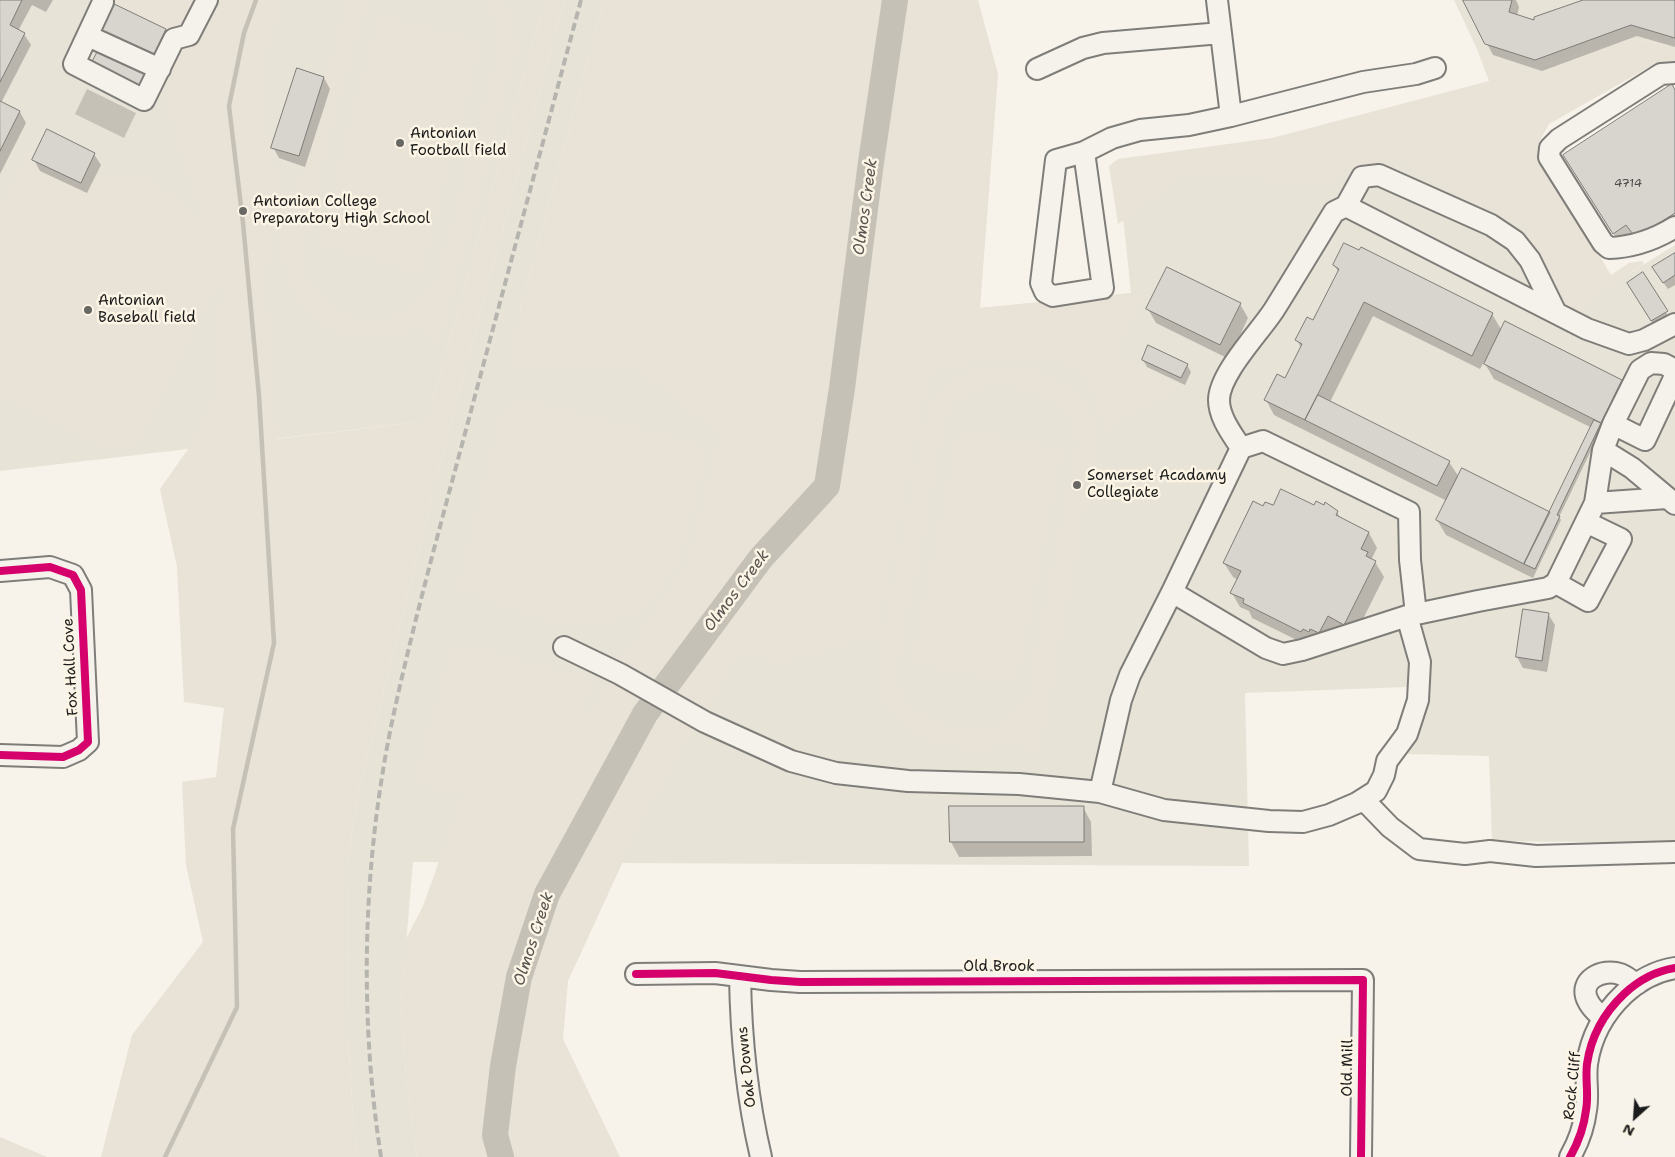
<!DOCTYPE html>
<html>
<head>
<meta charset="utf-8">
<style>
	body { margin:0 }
	#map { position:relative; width:1675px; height:1157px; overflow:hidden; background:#f7f3ea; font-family:"Shantell Sans",sans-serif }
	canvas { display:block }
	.north { position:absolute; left:1610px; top:1092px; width:50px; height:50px; -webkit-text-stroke:4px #fcf5e5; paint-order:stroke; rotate:206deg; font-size:14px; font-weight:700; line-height:20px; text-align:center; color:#1c1c1c }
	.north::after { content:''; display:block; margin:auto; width:18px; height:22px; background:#1c1c1c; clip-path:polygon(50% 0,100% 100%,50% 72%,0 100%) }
</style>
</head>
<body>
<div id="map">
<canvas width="1675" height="1157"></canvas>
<div class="north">N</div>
</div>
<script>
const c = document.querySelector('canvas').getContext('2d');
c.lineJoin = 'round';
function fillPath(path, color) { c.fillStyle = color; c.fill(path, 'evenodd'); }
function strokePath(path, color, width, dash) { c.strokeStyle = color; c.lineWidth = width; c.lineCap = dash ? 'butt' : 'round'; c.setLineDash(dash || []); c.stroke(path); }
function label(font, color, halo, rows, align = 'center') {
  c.font = font + ' "Shantell Sans",sans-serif'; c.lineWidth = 5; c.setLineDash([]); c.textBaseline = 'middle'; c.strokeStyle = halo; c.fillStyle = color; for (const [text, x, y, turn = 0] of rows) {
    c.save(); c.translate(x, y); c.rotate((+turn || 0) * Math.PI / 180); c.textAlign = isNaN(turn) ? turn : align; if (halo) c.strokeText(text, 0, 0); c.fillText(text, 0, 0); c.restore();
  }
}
fillPath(new Path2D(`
	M 0,0 L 545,0 L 427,421 L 0,471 Z
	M 564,0 L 604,0 L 520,311 L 980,308 L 1131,293 L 1119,178 L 1375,144 L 1572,234 L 1601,289 L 1611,285 L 1675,245 L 1675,843 L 1492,841 L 1489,756 L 1408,754 L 1407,687 L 1245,693 L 1249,866 L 413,862 L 401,1002 L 406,1077 L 417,1157 L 358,1157 L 353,1115 L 348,1041 L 347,866 L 358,793 L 448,434 Z
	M 1454,0 L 1675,0 L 1675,46 L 1634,39 L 1525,70 L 1477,49 Z`), '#e8e3d7');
fillPath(new Path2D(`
	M 111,0 L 202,0 L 185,36 Z
	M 212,0 L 283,0 L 267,52 L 268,145 L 284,188 L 265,273 L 277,439 L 427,421 L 545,0 L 564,0 L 448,434 L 358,793 L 347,866 L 348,1041 L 353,1115 L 358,1157 L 101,1157 L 132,1035 L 203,942 L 186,865 L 182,782 L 216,777 L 224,708 L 184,702 L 177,567 L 160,489 L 188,449 L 219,383 L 221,271 L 219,279 L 139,445 L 118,452 L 0,397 L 0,207 L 26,154 L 34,157 L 33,160 L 81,183 L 137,174 L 178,197 L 194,214 L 213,242 L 191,184 L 173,132 L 170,70 L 191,41 Z
	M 347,0 L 373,0 L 361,18 L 303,240 C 302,246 301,253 302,259 C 310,304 357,330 399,314 C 416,308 428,292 437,277 L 497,59 C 499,38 497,17 482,0 L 505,0 C 513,14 515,30 517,47 L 440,342 L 422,338 L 424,324 C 412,330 402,336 389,338 C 345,344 299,318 286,276 C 283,265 283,253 282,242 Z
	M 604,0 L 978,0 L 998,74 L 980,308 L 1131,293 L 1143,299 L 1116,355 L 1180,387 L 1103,431 L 1097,399 L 1082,374 L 1069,364 L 1037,359 L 980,361 L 928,374 L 877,637 L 782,663 L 740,653 L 680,751 L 643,818 L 568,981 L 563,1039 L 620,1157 L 417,1157 L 406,1077 L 401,1002 L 406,939 L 423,906 L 463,795 L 415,784 L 449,651 L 461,644 L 592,678 L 581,725 L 642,628 L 687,565 L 720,434 L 632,365 L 507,367 L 520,311 Z
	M 379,14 L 482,42 L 421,273 L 318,245 Z
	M 1634,39 L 1675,46 L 1675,65 L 1651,66 L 1549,124 L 1539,142 L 1539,155 L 1611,275 L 1629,263 L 1642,261 L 1644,264 L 1611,285 L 1577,311 L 1556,293 L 1541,260 L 1530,242 L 1530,228 L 1391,157 L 1324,183 L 1190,176 L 1171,183 L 1135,213 L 1118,224 L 1109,166 L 1118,159 L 1272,138 L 1489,81 L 1477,49 L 1525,70 Z
	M 1002,366 C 1009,367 1018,367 1025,369 C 1052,374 1085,393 1095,420 C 1098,426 1097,433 1098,439 L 1039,753 L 1019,749 L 1021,737 C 1009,741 997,748 984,749 C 950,751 904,738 886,706 C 879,695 878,683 876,669 L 925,418 C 939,376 962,372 1002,366 ZM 1003,386 C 1039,389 1082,407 1076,450 L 1028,694 C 1011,739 949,736 916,710 C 910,705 904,700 901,693 C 897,686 897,678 896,671 L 947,413 C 963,391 976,388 1003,386 Z
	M 523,399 L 707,446 L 680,561 L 638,617 L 567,628 L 457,589 L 502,408 Z
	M 958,428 L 1062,448 L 1016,683 L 912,663 Z
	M 0,1137 L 47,1157 L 0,1157 Z`), '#e8e2d7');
fillPath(new Path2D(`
	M 87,89 L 136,113 L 124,138 L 75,114 Z`), '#c5c1b7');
fillPath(new Path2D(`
	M 0,0 L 53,0 L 46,12 L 32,5 L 18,31 L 24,34 L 31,45 L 1,103 L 20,112 L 26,123 L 0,174 Z
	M 1464,0 L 1516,0 L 1519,7 L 1517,16 L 1535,22 L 1587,0 L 1675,0 L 1675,47 L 1637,36 L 1542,71 L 1493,55 Z
	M 108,2 L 165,30 L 172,41 L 156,73 Z
	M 297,70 L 324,78 L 330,89 L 305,167 L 279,158 L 273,147 Z
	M 1675,92 L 1675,228 L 1620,244 L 1571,166 Z
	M 94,154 L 101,165 L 87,193 L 40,171 L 34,160 Z
	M 1675,254 L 1675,285 L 1668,289 L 1658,275 Z
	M 1334,265 L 1492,314 L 1502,331 L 1622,381 L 1630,396 L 1600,432 L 1559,517 L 1561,520 L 1533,578 L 1446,535 L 1437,520 L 1447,501 L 1274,415 L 1266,400 L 1286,380 L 1301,348 L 1297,340 L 1314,322 L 1339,273 ZM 1373,316 L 1480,369 L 1484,362 L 1494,379 L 1592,428 L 1550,515 L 1459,477 L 1449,462 L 1330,402 Z
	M 1643,274 L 1670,319 L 1656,328 L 1628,283 Z
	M 1240,304 L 1248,318 L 1229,359 L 1156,323 L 1148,309 Z
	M 1143,360 L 1187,365 L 1191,372 L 1185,385 L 1147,367 Z
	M 1274,507 L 1315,507 L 1337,512 L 1341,519 L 1369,533 L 1377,548 L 1371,560 L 1375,562 L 1384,577 L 1353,639 L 1309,646 L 1252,618 L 1249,611 L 1240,607 L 1232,593 L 1238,580 L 1233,577 L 1224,563 L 1264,508 Z
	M 1548,614 L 1555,625 L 1547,672 L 1523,668 L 1517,657 Z
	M 1083,807 L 1091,822 L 1092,856 L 959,857 L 951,842 Z`), '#0003');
strokePath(new Path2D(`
	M 165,1157 L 237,1007 L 233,829 L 274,643 L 259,396 L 243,223 L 229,106 L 244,33 L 256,0`), '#c5c1b7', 4.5);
strokePath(new Path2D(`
	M 501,1157 L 495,1135 L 503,1066 L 519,977 L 547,894 L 645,714 L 761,558 L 827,486 L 842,388 L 871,162 L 895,0`), '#c5c1b7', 26);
const building = new Path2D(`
	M 0,0 L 22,0 L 10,25 L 25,33 L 0,82 Z
	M 1463,0 L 1512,0 L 1509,12 L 1534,20 L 1534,17 L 1583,0 L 1675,0 L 1675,38 L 1631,25 L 1535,60 L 1485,44 Z
	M 108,1 L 166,29 L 150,63 L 91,34 Z
	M 99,49 L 149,73 L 138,95 L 88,70 Z
	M 297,68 L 324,77 L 299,156 L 271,148 Z
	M 1672,84 L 1675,90 L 1675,213 L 1636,238 L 1626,225 L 1613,234 L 1563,155 Z
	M 0,101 L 20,111 L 0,151 Z
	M 47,129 L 95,153 L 81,183 L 32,160 Z
	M 1344,243 L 1359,250 L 1361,247 L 1493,313 L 1472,356 L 1364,302 L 1305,420 L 1264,400 L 1277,374 L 1285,378 L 1302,344 L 1295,340 L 1307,317 L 1313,320 L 1339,269 L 1333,265 Z
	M 1675,253 L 1675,275 L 1663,283 L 1652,267 Z
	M 1167,267 L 1241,303 L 1220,345 L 1146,309 Z
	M 1643,272 L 1668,311 L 1651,321 L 1627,283 Z
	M 1505,321 L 1622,380 L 1601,423 L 1484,364 Z
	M 1148,345 L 1188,364 L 1181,378 L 1142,360 Z
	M 1318,395 L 1450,461 L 1437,486 L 1305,420 Z
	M 1594,420 L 1601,423 L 1557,515 L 1560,516 L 1535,569 L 1524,564 Z
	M 1462,468 L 1550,512 L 1524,564 L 1436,520 Z
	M 1281,489 L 1314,505 L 1316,501 L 1324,505 L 1325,502 L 1338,511 L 1336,515 L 1369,532 L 1361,549 L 1368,552 L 1366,556 L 1376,561 L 1344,625 L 1328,616 L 1319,633 L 1310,629 L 1309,632 L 1303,629 L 1301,632 L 1243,603 L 1244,599 L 1230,593 L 1241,571 L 1223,563 L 1253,501 L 1263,506 L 1265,502 L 1273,505 Z
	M 1523,609 L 1549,613 L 1542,661 L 1516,657 Z
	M 949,806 L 1084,806 L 1084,842 L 950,842 Z`);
fillPath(building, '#d8d5cf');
strokePath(building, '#7f7d79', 1);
const minor = new Path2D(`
	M 1217,0 L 1231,116 L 1363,82 L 1416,74 L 1435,68
	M 103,2 L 74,64 L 144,100 L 174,39 L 189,35 L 207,0
	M 88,36 L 160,69
	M 1037,69 L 1083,48 L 1103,43 L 1221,33
	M 1675,73 L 1661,74 L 1559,139 L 1550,148 L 1549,157 L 1603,243 L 1609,248 C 1634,247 1654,240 1675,227
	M 1084,152 L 1056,160 L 1041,283 L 1045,292 L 1053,296 L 1103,288 L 1084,152 L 1112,138 L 1140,130 L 1189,125 L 1231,116
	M 1346,206 L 1362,177 L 1379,175 L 1491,225 L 1515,241 L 1530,260 L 1556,313
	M 1675,370 L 1664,364 L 1651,363 L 1640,370 L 1613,424 L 1603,450 L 1632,468 L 1675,504
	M 1613,424 L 1645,440 L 1675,376
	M 1241,448 L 1263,441 L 1409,512 L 1410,560 L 1416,614
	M 1595,503 L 1667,498
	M 0,571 L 50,567 L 73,575 L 81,590 L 88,742 L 79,750 L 63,757 L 0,755
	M 1556,583 L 1588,601 L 1621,539 L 1586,522
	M 1407,616 L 1478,601 L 1548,588 L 1556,583 L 1595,503 L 1603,450
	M 564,647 L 620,674 L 705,722 L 791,761 L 836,773 L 908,781 L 1019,784 L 1100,792 L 1121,700 L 1130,675 L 1172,592 L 1241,448 C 1233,435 1219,418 1219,400 C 1219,374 1259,333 1274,310 C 1294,278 1314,245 1334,212 L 1346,206 L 1587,329 L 1629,344 L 1644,340 L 1675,324
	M 1100,792 L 1164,810 L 1269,821 L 1303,822 L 1329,815 L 1357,803 L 1376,791 L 1384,775 L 1387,761 L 1407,734 L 1418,700 L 1420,662 L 1407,616 L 1302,650 L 1283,654 L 1266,648 L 1172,592
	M 1363,799 L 1390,827 L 1419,849 L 1465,854 L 1490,851 L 1536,856 L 1675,852
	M 636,974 L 715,973 L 771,980 L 800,982 L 1363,980 L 1361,1157
	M 740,977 C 741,1038 747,1098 761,1157
	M 1603,1019 C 1598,1013 1591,1008 1588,1001 C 1577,980 1603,968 1620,974 C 1626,976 1631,981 1637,984
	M 1570,1157 C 1578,1143 1584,1127 1586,1110 C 1589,1095 1585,1079 1587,1064 C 1591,1036 1604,1013 1624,994 C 1638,981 1656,971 1675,968`);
strokePath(minor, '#7f7d79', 24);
strokePath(minor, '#f5f2ec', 20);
strokePath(new Path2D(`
	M 381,1157 C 358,1009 363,853 395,708 C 415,617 440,527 464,437 C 503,291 542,146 581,0`), '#b6b4af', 4, [8, 4]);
strokePath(new Path2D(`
	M 0,571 L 50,567 L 73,575 L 81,590 L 88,742 L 79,750 L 63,757 L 0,755
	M 636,974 L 715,973 L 771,980 L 800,982 L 1363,980 L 1361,1157
	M 1570,1157 C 1578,1143 1584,1127 1586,1110 C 1589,1095 1585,1079 1587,1064 C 1591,1036 1604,1013 1624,994 C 1638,981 1656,971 1675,968`), '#d6006c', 8);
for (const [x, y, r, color] of [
	[400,143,5,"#696764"],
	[243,211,5,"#696764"],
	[88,310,5,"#696764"],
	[1077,485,5,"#696764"]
]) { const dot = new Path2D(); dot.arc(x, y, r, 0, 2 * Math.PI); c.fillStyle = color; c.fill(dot); strokePath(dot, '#fcf5e5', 2); }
label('12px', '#4b4a49', null, [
	["4714",1628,184]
]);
label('15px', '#1c1c1c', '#fcf5e5', [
	["Antonian",410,134],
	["Football field",410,151],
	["Antonian College",253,202],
	["Preparatory High School",253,219],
	["Antonian",98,301],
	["Baseball field",98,318],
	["Somerset Acadamy",1087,476],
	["Collegiate",1087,493]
], 'left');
label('15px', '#1c1c1c', '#fcf5e5', [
	["Fox Hall Cove",71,667,-93],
	["Old Brook",999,967],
	["Oak Downs",747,1067,-96],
	["Old Mill",1348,1068,-89],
	["Rock Cliff",1573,1086,-84]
]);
label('italic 16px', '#575551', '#fcf5e5', [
	["Olmos Creek",866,207,-82],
	["Olmos Creek",737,591,-53],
	["Olmos Creek",534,939,-72]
]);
</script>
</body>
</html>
